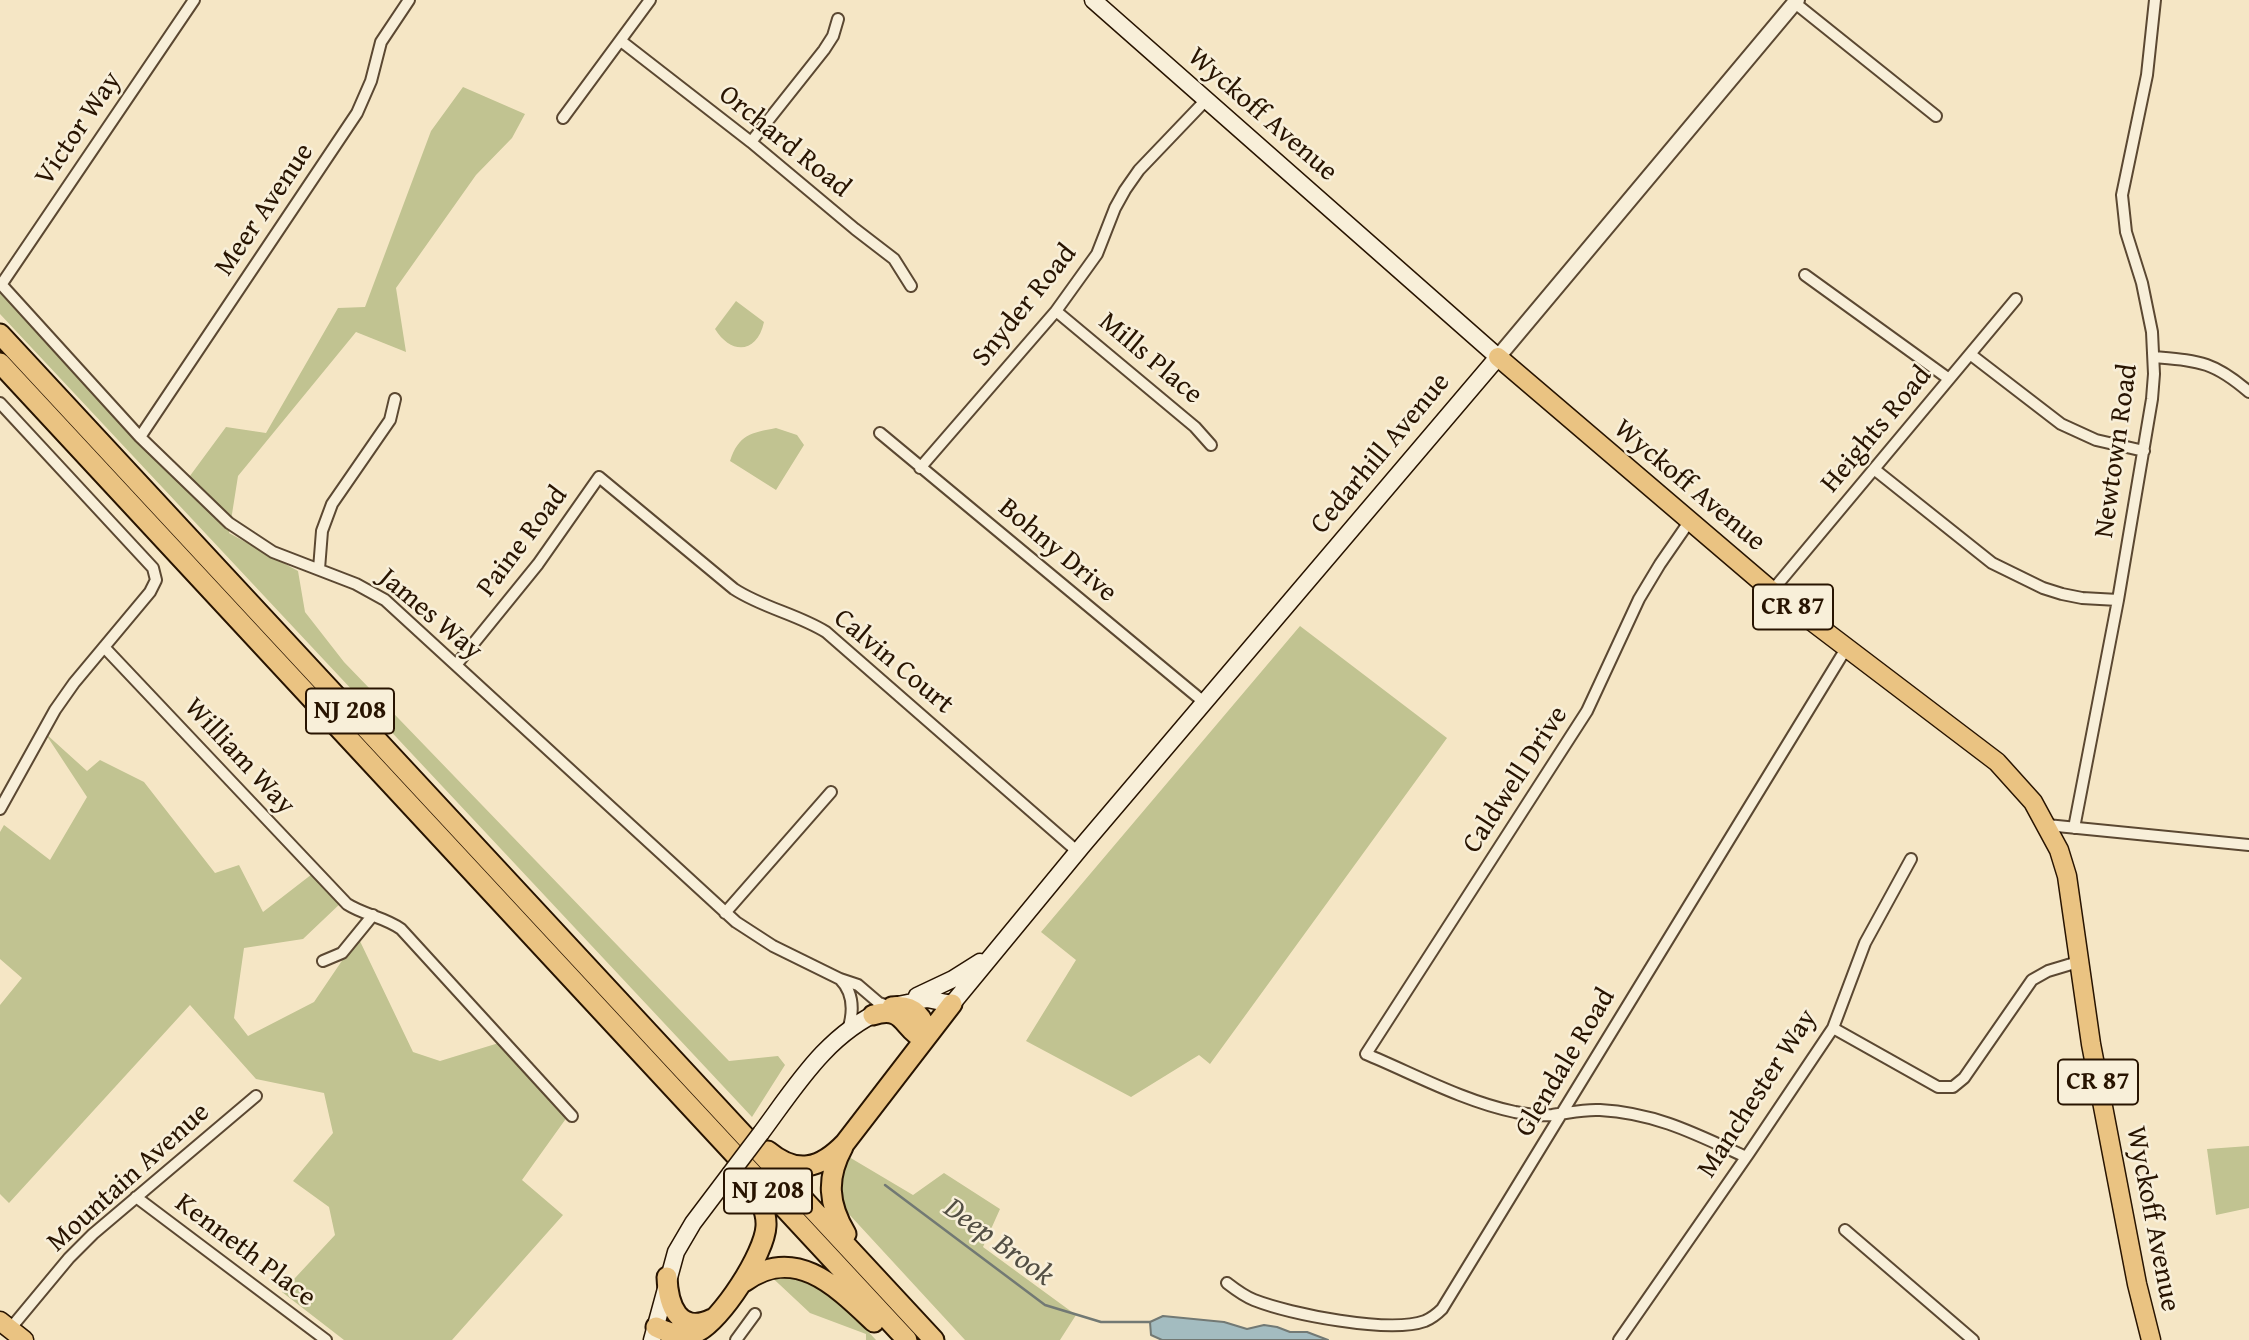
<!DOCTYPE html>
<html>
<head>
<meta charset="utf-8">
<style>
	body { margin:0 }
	canvas { display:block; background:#f5e6c5 }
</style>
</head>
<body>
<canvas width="2249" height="1340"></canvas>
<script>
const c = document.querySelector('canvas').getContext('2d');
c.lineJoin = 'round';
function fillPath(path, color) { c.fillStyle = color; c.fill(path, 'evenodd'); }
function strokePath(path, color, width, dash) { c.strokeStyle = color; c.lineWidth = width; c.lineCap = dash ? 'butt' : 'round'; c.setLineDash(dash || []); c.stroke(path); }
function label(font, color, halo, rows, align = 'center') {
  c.font = font + ' "Gentium Book Plus",serif'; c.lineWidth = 5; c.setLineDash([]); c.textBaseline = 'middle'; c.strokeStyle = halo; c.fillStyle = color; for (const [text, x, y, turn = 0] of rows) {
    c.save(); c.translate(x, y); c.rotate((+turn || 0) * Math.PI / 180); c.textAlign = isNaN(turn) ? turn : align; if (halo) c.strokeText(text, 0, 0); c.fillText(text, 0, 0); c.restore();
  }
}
fillPath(new Path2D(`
	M 463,87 L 525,114 L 512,138 L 476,175 L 396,288 L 406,352 L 356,332 L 238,476 L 229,533 L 298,571 L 305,612 L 344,662 L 729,1061 L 778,1056 L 785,1065 L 752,1117 L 0,314 L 0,291 L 184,484 L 226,427 L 266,433 L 338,308 L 365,307 L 431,131 Z
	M 736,301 L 764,322 C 757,354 731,355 715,329 Z
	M 776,428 L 797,435 L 804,445 L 776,490 L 730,461 C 739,434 751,433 776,428 Z
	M 1300,626 L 1447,738 L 1210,1064 L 1199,1055 L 1131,1097 L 1026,1041 L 1076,960 L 1041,932 Z
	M 45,733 L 87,771 L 100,760 L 144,782 L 215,873 L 239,865 L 263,912 L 316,871 L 343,901 L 303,939 L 244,948 L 234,1018 L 248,1036 L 314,1002 L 358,937 L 413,1052 L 440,1061 L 502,1042 L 570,1113 L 522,1180 L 563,1215 L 452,1340 L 344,1340 L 282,1292 L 335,1235 L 329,1207 L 293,1181 L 333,1133 L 324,1093 L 256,1079 L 190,1005 L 9,1203 L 0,1194 L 0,1005 L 22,978 L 0,959 L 0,832 L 4,825 L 50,860 L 87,797 Z
	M 2249,1146 L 2249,1208 L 2216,1215 L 2207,1149 Z
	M 849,1157 L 913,1195 L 944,1173 L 1000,1209 L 983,1247 L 1076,1315 L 1060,1340 L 965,1340 L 835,1199 Z
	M 810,1269 L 876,1340 L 866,1340 L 866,1334 L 810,1313 L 764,1270 Z`), '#c1c391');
const water = new Path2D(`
	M 1163,1316 L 1224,1322 L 1247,1329 L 1264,1325 L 1277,1327 L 1290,1332 L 1307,1332 L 1328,1340 L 1162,1340 L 1151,1335 L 1150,1322 Z`);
fillPath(water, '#a3bcc0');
strokePath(water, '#727974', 2);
strokePath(new Path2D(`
	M 885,1185 L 1045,1305 L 1101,1322 L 1150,1322`), '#727974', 2.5);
const minor = new Path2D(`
	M 1795,3 L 1936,116
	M 621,41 L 751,142 L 855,229 L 894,259 L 911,286
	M 563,118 L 650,0
	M 751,142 L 824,50 L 833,36 L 838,19
	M 1805,275 L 1949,379
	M 0,283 L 140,437 L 229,523 L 273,552 L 356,584 L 385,600 L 736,922 L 773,946 L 840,979 L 858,985 L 879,1003 L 891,1007
	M 1,285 L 194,0
	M 1056,311 L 1195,427 L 1211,445
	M 1970,354 L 2061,424 L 2096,440 L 2144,451
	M 2154,357 C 2199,361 2213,361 2249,392
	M 0,403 L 153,568 L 156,580 L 150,592 L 74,683 L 55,710 L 0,809
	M 880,433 L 1205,703
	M 140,437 L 357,113 L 371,81 L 381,42 L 409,0
	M 920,468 L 1056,311 L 1097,254 L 1115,208 L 1125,190 L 1139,170 L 1205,101
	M 1874,469 L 1992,563 L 2043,588 L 2062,594 L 2082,598 L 2118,600
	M 1689,522 L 1660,564 L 1639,599 L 1587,711 L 1366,1054 C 1414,1074 1463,1101 1515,1112 C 1526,1114 1541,1116 1552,1115 C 1569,1113 1583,1109 1600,1110 C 1656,1113 1696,1134 1746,1157
	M 319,569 L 322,531 L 332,504 L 390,420 L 395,399
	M 1772,591 L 2016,299
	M 104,647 L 347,904 C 364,915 384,917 401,929 L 572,1116
	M 456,665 L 538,564 L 599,477 L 734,589 C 763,608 797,614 826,632 L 1078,852
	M 2047,825 L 2249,845
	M 2074,828 L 2118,600 L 2152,399 L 2154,374 L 2152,332 L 2142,283 L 2126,232 L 2122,195 L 2147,75 L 2155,0
	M 725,913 L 831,792
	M 323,961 L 342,953 L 373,915
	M 840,979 C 854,993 854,1011 848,1030
	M 1833,1028 L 1938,1087 L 1953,1087 L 1964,1078 L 2032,980 L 2048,971 L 2078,962
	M 136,1197 L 326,1340
	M 1845,1230 L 1973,1340
	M 1227,1283 C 1236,1290 1244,1296 1254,1300 C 1290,1314 1389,1334 1425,1321 C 1432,1318 1437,1314 1442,1309 L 1847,647
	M 10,1329 L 69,1258 L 93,1234 L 256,1096
	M 736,1340 L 755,1314
	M 1619,1340 L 1749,1153 L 1833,1028 L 1865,943 L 1911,859`);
const tertiary = new Path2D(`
	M 1498,357 L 1797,0`);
const secondary = new Path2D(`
	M 917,996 L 953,979 L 980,962
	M 893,1006 L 927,999 L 952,1004 L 1083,845 L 1498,357 L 1093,0
	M 761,1133 C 796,1086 827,1034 883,1010
	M 652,1340 L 676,1252 L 693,1223 L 730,1174`);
const primary = new Path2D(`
	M 1498,357 L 1772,591 L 1997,762 L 2033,802 L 2059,850 L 2067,876 L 2091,1044 L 2137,1284 L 2151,1340
	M 0,1321 L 24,1340`);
const trunk = new Path2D(`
	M 0,334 L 934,1340
	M 0,363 L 907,1340
	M 892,1007 C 913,1004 928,1018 924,1039
	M 873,1015 C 905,1005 902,1029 924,1039
	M 843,1147 C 826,1178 828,1204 846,1234
	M 768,1151 C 797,1175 820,1169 845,1143 L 952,1004
	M 667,1277 C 668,1304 678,1335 712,1319
	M 744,1282 C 795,1244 837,1287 874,1322
	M 656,1327 C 668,1333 683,1338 697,1332 C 721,1321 765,1253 766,1226 C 767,1210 758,1195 748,1182`);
strokePath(minor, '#5b4832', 14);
strokePath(tertiary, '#5b4832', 18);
strokePath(secondary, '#281401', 19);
strokePath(primary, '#281401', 21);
strokePath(trunk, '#281401', 23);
strokePath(minor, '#f8efd9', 10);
strokePath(tertiary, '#f8efd9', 14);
strokePath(secondary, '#f8efd9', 16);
strokePath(primary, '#eac382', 18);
strokePath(trunk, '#eac382', 19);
const secondaryBridge = new Path2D(`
	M 730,1174 L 761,1133`);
strokePath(secondaryBridge, '#281401', 19, []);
strokePath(secondaryBridge, '#f8efd9', 16);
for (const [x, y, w] of [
	[1793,607,80],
	[350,711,88],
	[2098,1082,80],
	[768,1191,88]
]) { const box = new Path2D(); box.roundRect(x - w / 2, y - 22.5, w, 45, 5); c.fillStyle = '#f8efd9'; c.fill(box); strokePath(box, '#281401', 2); }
label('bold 26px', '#281401', null, [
	["CR 87",1793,607],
	["NJ 208",350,711],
	["CR 87",2098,1082],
	["NJ 208",768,1191]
]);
label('28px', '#281401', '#f8efd9', [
	["Wyckoff Avenue",1262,115,41],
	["Victor Way",79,129,-56],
	["Orchard Road",784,142,39],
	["Meer Avenue",265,210,-56],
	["Snyder Road",1025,306,-51],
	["Mills Place",1150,359,40],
	["Heights Road",1877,430,-50],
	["Newtown Road",2117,451,-82],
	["Cedarhill Avenue",1381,454,-50],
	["Wyckoff Avenue",1689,486,40],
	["Paine Road",523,542,-53],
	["Bohny Drive",1057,551,40],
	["James Way",430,615,40],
	["Calvin Court",893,662,40],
	["William Way",239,757,47],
	["Caldwell Drive",1516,780,-57],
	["Glendale Road",1566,1063,-59],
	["Manchester Way",1758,1094,-57],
	["Mountain Avenue",129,1178,-42],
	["Wyckoff Avenue",2152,1219,79],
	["Kenneth Place",245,1251,37]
]);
label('italic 30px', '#534f44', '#f8efd9', [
	["Deep Brook",998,1243,36]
]);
</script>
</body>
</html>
